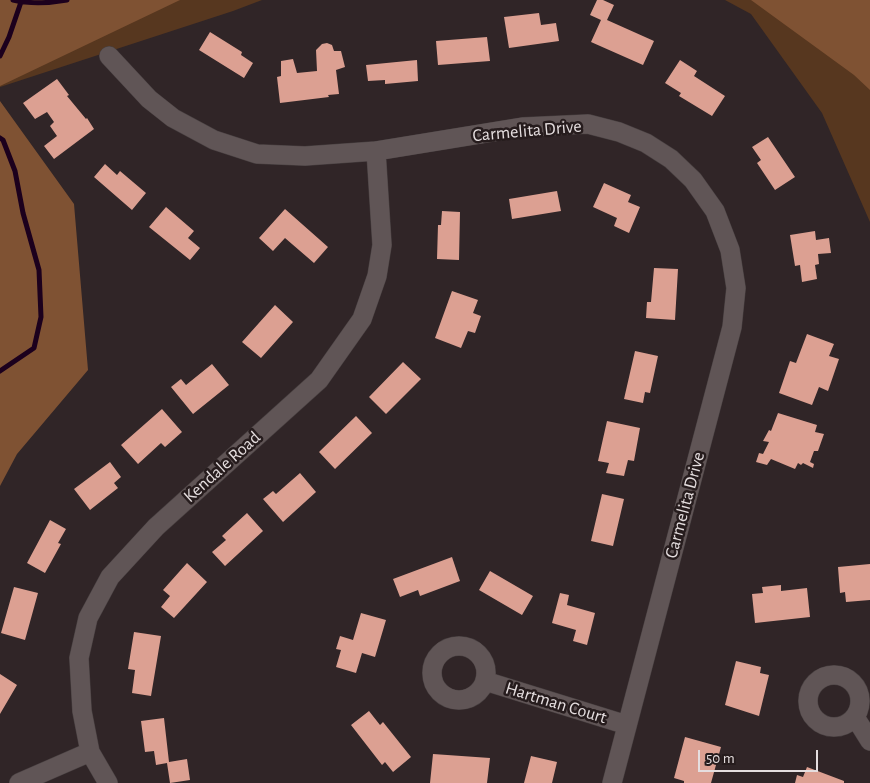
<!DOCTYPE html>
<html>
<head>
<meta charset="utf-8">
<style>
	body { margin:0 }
	#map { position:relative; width:870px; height:783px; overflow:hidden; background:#302527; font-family:"Alegreya Sans",sans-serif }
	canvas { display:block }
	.scale { position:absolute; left:698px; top:750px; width:120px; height:22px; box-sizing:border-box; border:2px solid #e5dedf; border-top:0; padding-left:6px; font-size:15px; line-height:18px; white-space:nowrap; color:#e5dedf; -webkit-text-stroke:4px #261c1d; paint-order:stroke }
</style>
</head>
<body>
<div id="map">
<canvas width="870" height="783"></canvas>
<div class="scale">50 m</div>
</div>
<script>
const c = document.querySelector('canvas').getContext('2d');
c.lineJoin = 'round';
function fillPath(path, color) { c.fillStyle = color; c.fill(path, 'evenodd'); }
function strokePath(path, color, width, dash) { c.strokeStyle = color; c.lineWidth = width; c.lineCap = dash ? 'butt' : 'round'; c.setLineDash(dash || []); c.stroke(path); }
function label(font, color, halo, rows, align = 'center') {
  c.font = font + ' "Alegreya Sans",sans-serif'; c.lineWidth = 5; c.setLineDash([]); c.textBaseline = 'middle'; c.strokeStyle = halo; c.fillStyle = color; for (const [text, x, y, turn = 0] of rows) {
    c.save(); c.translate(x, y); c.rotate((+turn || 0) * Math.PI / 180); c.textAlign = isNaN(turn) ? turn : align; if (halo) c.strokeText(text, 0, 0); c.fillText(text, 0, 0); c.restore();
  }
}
fillPath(new Path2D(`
	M 0,0 L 262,0 L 233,11 L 0,87 Z
	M 725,0 L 870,0 L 870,222 L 822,113 L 751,14 Z`), '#57371f');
fillPath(new Path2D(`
	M 0,0 L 180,0 L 0,86 Z
	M 751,0 L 870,0 L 870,90 L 854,75 Z
	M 0,101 L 74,204 L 88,370 L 17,454 L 0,486 Z`), '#7f5233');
strokePath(new Path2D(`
	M 13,0 C 30,4 50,3 67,0
	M 0,56 L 9,37 L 21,2
	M 0,138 L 3,140 L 15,171 L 23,213 L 39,270 L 41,317 L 34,348 L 0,371`), '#1c001d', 5);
fillPath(new Path2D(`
	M 597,0 L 603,0 L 614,5 L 607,20 L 654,41 L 643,65 L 591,42 L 601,20 L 590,15 Z
	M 539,13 L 541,25 L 556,23 L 559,41 L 509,48 L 504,17 Z
	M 210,32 L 242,52 L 241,55 L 253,63 L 244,78 L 199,50 Z
	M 487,37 L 490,61 L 438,65 L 436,41 Z
	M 327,43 L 332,45 L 334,51 L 341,51 L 345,67 L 336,70 L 339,94 L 328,95 L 329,97 L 280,103 L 277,77 L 281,76 L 281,61 L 293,59 L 297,73 L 317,71 L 316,50 L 322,44 Z
	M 417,60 L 418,81 L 385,84 L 385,80 L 368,81 L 366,65 Z
	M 680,60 L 697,71 L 694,76 L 725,96 L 712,116 L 679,96 L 681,93 L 665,83 Z
	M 57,79 L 69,95 L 67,96 L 86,119 L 87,118 L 94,129 L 54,159 L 44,146 L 57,136 L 50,126 L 54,122 L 47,112 L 35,119 L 23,103 Z
	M 768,137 L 795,177 L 775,190 L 757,163 L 761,160 L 752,147 Z
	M 105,164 L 117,175 L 120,171 L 146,193 L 132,210 L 94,177 Z
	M 604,183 L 631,195 L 628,202 L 640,207 L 629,233 L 614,226 L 617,218 L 593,207 Z
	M 557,191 L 561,211 L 512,219 L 509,199 Z
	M 166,207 L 194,231 L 188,238 L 200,248 L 190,260 L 149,227 Z
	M 285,209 L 328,247 L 314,263 L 285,238 L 273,251 L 259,238 Z
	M 442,211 L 460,212 L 459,260 L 437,259 L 438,225 L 441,225 Z
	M 815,231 L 816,240 L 829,238 L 831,253 L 818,254 L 819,264 L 815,265 L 817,279 L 802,282 L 800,265 L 795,266 L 790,235 Z
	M 654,268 L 678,269 L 675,320 L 646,318 L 647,302 L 651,302 Z
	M 452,291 L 478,300 L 473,313 L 481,316 L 475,333 L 468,331 L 461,348 L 435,338 Z
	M 275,305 L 293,322 L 261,358 L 242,342 Z
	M 807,334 L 834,344 L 829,356 L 839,359 L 828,391 L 819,387 L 812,405 L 779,393 L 790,361 L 796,363 Z
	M 635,351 L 658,356 L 650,393 L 645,392 L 643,403 L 624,399 Z
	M 403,362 L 421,379 L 386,414 L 369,397 Z
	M 212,364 L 229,385 L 193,414 L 171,387 L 181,379 L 186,385 Z
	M 162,409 L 182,432 L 165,447 L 161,443 L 138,464 L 121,445 Z
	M 778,413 L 817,425 L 815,432 L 824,434 L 818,451 L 814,451 L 810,462 L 814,464 L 813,468 L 803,463 L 801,465 L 798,463 L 795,469 L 771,459 L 767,465 L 756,462 L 759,453 L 763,454 L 769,442 L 763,441 L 769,430 L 771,431 Z
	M 356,416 L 372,433 L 335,469 L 319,452 Z
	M 607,421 L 640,428 L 634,461 L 628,460 L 624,476 L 606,473 L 609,463 L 598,461 Z
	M 110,462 L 121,477 L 114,483 L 118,488 L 90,510 L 74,489 Z
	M 300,473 L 316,492 L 283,522 L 263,499 L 273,491 L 276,494 Z
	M 602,494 L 624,499 L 613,546 L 591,541 Z
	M 247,513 L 263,531 L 225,566 L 212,552 L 226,540 L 222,536 Z
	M 50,520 L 66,529 L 58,543 L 61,544 L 45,573 L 27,563 Z
	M 452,557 L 460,581 L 420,596 L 418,590 L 400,597 L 393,579 Z
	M 187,563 L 207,582 L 174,618 L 161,607 L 170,596 L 163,590 Z
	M 870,564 L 870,600 L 846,602 L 845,592 L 840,593 L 838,567 Z
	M 490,571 L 533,596 L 522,615 L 479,590 Z
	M 781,585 L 781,591 L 807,588 L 810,617 L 755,623 L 752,594 L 763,593 L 762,587 Z
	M 14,587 L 38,593 L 25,640 L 1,633 Z
	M 560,593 L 569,595 L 567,605 L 595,613 L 587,645 L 573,641 L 576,630 L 552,623 Z
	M 361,613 L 386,620 L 375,657 L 362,653 L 356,673 L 336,667 L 341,650 L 336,649 L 340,636 L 353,640 Z
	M 134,632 L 161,636 L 151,696 L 132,693 L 135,670 L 128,669 Z
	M 736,661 L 761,667 L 760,673 L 769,675 L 759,716 L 725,705 Z
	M 0,674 L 17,685 L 0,714 Z
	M 369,711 L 380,725 L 383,722 L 411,757 L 393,772 L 385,762 L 382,765 L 351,725 Z
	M 164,718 L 169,762 L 187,759 L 190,780 L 170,783 L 167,763 L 156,765 L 154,751 L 145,752 L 141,721 Z
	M 685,737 L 721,747 L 711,783 L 684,783 L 684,781 L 674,778 Z
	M 433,754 L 490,758 L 487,783 L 430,783 Z
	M 531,756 L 557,762 L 552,783 L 524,783 Z
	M 807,767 L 844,781 L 844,783 L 795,783 L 797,775 L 803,777 Z`), '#dca092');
const minor = new Path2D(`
	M 109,56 L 149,99 L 173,118 L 214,140 L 257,154 L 305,156 L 376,151 L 523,127 L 588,124 L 619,132 L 646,143 L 671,159 L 693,180 L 715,211 L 730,250 L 736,288 L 732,327 L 612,783
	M432 673a27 27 0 1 1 54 0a27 27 0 1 1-54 0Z
	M808 701a26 26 0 1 1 52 0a26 26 0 1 1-52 0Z
	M 485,681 L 627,725
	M 855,717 L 870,741
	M 19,783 L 90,752
	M 108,783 L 90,752 L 82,711 L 79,658 L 88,618 L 110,577 L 156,527 L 319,380 L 362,319 L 377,276 L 382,245 L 376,151`);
strokePath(minor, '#484041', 20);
strokePath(minor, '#605556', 19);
label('18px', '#e5dedf', '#261c1d', [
	["Carmelita Drive",527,131,-5],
	["Kendale Road",222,467,-42],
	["Carmelita Drive",685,505,-75],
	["Hartman Court",556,703,17]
]);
</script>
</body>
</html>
